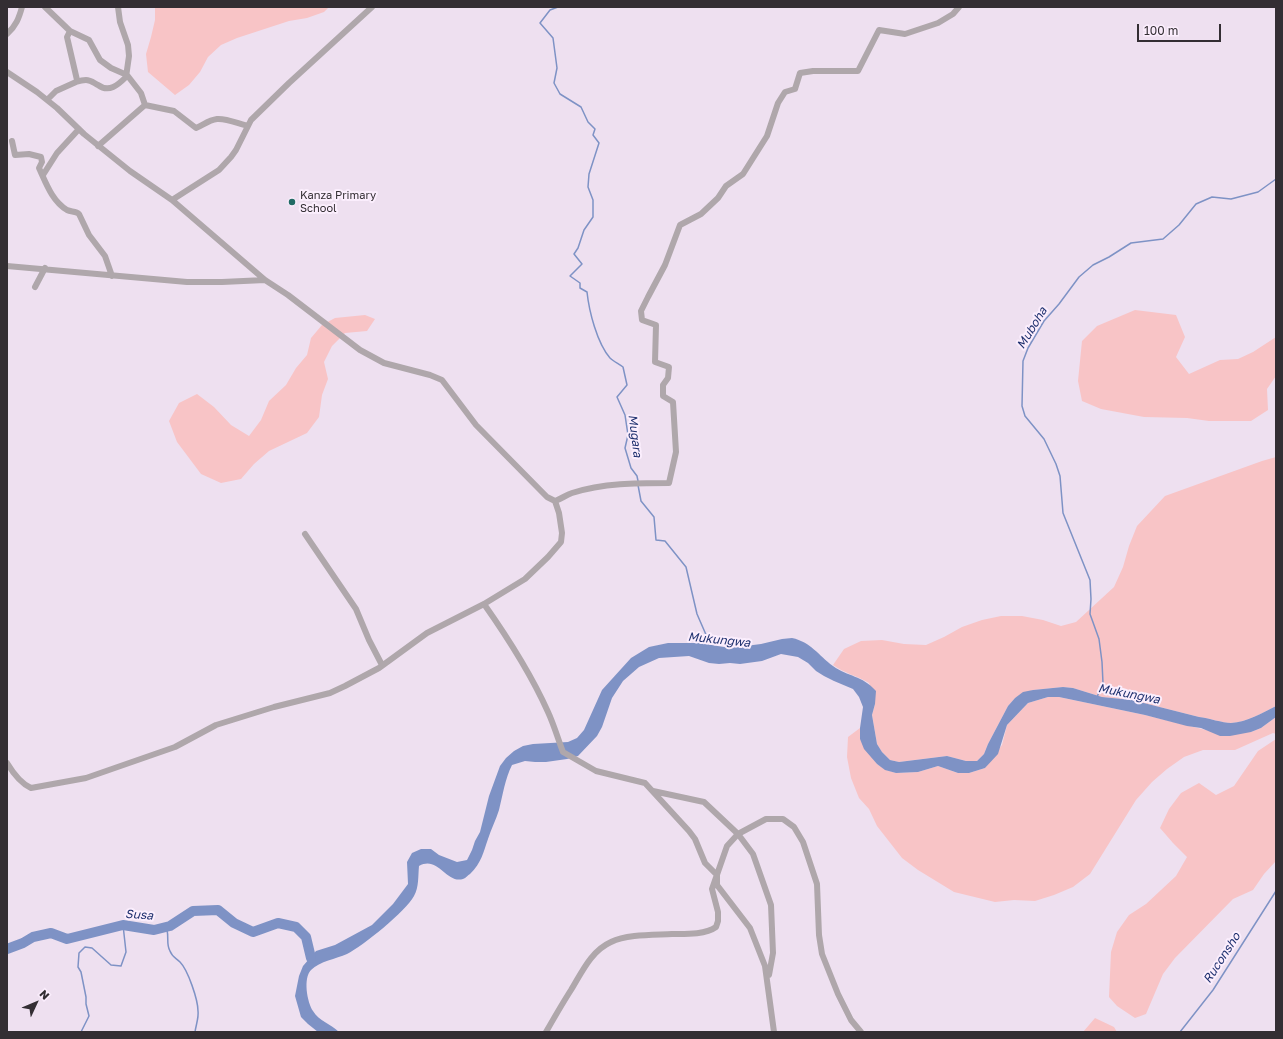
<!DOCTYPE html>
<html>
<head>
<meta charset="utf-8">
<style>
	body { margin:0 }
	#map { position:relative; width:1283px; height:1039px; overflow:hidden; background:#eee0f0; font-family:"Golos Text",sans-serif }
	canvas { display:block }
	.frame { position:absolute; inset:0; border:8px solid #332e33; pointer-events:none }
	.north { position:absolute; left:16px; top:983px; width:40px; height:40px; -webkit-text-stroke:3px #fbeefd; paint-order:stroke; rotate:46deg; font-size:11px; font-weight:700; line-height:16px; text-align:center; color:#332e33 }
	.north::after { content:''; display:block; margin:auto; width:14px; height:18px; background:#332e33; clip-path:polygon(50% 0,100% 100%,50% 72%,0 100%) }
	.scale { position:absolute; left:1137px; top:24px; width:84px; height:18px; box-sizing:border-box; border:2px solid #332e33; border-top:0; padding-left:5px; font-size:12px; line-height:14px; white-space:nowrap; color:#332e33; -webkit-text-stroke:3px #fbeefd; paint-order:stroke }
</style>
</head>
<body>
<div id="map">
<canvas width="1283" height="1039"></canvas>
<div class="frame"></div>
<div class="north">N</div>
<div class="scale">100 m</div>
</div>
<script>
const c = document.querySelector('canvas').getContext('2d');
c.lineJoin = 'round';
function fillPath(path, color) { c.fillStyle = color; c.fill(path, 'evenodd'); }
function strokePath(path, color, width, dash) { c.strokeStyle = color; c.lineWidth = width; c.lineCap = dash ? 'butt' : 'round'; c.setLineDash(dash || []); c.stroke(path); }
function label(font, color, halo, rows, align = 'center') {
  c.font = font + ' "Golos Text",sans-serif'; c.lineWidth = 4; c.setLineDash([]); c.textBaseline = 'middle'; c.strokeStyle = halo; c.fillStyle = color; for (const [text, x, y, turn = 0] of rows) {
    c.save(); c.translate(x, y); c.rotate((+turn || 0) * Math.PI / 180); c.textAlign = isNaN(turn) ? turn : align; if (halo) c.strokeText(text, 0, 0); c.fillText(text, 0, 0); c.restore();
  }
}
fillPath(new Path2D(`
	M 155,7 L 329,7 L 324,12 L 307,18 L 289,21 L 237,38 L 221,45 L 208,57 L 200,72 L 189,85 L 175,95 L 148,72 L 146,54 L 151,37 L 155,20 Z
	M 1135,310 L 1176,315 L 1185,337 L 1176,357 L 1189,374 L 1220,360 L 1238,359 L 1253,352 L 1276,337 L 1276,376 L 1267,389 L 1268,410 L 1251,421 L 1209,421 L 1187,418 L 1144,417 L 1101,409 L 1082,401 L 1078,381 L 1082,341 L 1097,326 Z
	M 365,315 L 375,319 L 367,331 L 345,333 L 332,346 L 324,362 L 328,379 L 322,395 L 319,417 L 307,433 L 269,451 L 254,464 L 241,479 L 221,483 L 201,474 L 177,442 L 169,421 L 179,403 L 197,394 L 214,407 L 231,425 L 249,436 L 261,420 L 269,401 L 286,385 L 296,368 L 307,355 L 311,338 L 322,325 L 335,318 Z
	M 1276,457 L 1276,706 C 1262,713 1247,722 1231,723 C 1223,723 1208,718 1199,717 L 1132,700 L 1102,697 L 1073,688 L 1063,687 L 1033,690 L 1015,698 L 1008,706 L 988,744 L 984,754 L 977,761 L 966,761 L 947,756 L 899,762 L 890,760 L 882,752 L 877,744 L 872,715 L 875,704 L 869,683 C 857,676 844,673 833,665 L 844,649 L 861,641 L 882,640 L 904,644 L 926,645 L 944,637 L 962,627 L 982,620 L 1001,616 L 1022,616 L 1043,620 L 1061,626 L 1076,622 L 1114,587 L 1123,567 L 1129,546 L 1137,526 L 1165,496 L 1262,461 Z
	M 1048,697 L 1059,697 L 1145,715 L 1210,731 L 1251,732 L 1261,728 L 1276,717 L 1276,734 L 1273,733 L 1235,750 L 1203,750 L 1184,757 L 1167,769 L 1152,782 L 1136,800 L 1090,874 L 1073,887 L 1054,895 L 1035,901 L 1014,900 L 995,902 L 954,892 L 918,870 L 902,858 L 877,826 L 869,809 L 859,798 L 851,778 L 847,757 L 848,737 L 860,728 L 860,739 L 877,764 L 886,770 L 896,773 L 918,772 L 938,766 L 958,773 L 969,773 L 985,768 L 1002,745 L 1007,725 L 1028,703 Z
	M 1276,739 L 1276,861 L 1264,874 L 1253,890 L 1233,899 L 1175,958 L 1163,974 L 1146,1014 L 1135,1018 L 1117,1006 L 1109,997 L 1111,952 L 1117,932 L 1129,915 L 1146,904 L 1176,876 L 1187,857 L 1173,843 L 1160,828 L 1169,809 L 1181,793 L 1199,783 L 1216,795 L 1234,786 L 1258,751 Z
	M 1095,1018 L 1114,1027 L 1117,1032 L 1083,1032 Z`), '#f8c4c6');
fillPath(new Path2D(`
	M 792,638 C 811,642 818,655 833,666 C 848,677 862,675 876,691 L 875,704 L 872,715 L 877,744 L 882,752 L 890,760 L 899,762 L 947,756 L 966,761 L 977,761 L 984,754 L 988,744 L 1008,706 L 1015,698 L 1023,692 L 1033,690 L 1063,687 L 1073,688 L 1102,697 L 1132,700 L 1199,717 C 1208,718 1223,723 1231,723 C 1247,722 1262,713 1276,706 L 1276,717 L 1261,728 L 1251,732 L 1230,736 L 1220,736 L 1201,728 L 1187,726 L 1145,715 L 1059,697 L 1048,697 L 1028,703 L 1007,725 L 998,754 L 985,768 L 969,773 L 958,773 L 938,766 L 918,772 L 896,773 L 885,770 L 877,764 L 864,749 L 860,739 L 860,728 L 863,707 L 859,697 L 853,689 L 834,681 L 824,676 L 816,671 L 808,663 L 798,657 L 781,654 L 762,661 L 740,664 L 730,663 L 719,664 L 709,663 L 689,656 L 659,658 L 639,667 L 623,681 L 612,698 L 602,727 L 597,736 L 578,756 L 567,759 L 546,762 L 535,762 L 525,761 L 512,765 C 505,779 503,794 499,810 C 496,820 491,829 488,839 C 483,853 482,862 470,874 C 468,875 466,878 463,879 C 446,884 438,855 419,866 C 418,876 419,887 414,896 C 406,911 363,946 347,954 C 336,959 320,961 311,970 C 303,978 307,1002 313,1011 C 319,1021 331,1024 339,1032 L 318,1032 L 308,1024 L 301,1017 L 295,996 L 299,976 L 303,966 L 316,951 L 335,945 L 372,925 L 393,904 L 408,884 L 407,862 L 412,853 L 421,849 L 431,849 L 439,855 L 457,862 L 467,860 L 472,850 L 475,841 L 480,832 L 489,796 L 500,766 L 506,758 L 514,751 L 523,746 L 533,744 L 568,742 L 577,738 L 584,730 L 602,690 L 631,658 L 649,647 L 668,643 L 699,643 L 730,648 L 761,644 L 782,639 Z`), '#7e92c5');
strokePath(new Path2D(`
	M 558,7 L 550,10 L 540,23 L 553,38 L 557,68 L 554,83 L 560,94 L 581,107 L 588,122 L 595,129 L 593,135 L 599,143 L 589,174 L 588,187 L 593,200 L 593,217 L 584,230 L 578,248 L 574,254 L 582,264 L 570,276 L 580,283 L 580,288 L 587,292 C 589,311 597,343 610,358 C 613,361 619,364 623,367 L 627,385 L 617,397 L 625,415 L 628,435 L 625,448 L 631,468 L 637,476 L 638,481
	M 638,485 L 641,501 L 654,517 L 656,540 L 665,541 L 686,567 L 697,614 L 707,637 L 706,646
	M 1097,697 L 1103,683 L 1102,662 L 1099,639 L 1090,614 L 1091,599 L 1090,580 L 1063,513 L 1060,476 L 1056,464 L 1044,439 L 1025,416 L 1022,406 L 1023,361 L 1028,348 L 1044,321 L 1059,304 L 1079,277 L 1093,265 L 1109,257 L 1131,243 L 1163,239 L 1179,225 L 1196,204 L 1212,197 L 1231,199 L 1258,192 L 1276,179
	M 170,926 L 167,930 C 169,938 166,944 170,951 C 172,957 176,958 180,962 C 188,970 198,1000 198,1011 C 199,1017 196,1025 195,1032
	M 81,1032 L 89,1016 L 86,1004 L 86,997 L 81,972 L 78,967 L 79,953 L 85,947 L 92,948 L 111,965 L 121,966 L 126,952 L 123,925
	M 1180,1032 L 1213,990 L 1276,891`), '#7e92c5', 1.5);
strokePath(new Path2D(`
	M 7,949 L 23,943 L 33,937 L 51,933 L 67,939 L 123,925 L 154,930 L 170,926 L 193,911 L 218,910 L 234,923 L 253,932 L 278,923 L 296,927 L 306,937 L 311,958`), '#7e92c5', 10);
strokePath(new Path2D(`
	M 45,7 L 70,31 L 89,40 L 100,60 L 111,68 L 127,75 L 141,93 L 145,105
	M 7,34 C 16,26 19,18 22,7
	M 7,72 L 37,92 L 57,108 L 84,134 L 130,171 L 172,200 L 265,280 L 288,295 L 360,350 L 384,363 L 430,375 L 442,380 L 476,425 L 547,497 L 555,501
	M 76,82 C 79,81 83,80 86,80 C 91,80 94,83 98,85 C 109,93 118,85 126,77 L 129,56 L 128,45 L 120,22 L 118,7
	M 47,100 L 56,91 L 76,82 L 77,80 L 67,37 L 70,31
	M 12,141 L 15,155 L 29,154 L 41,157 L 42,162 L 39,168 C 46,183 52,201 67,210 C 71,212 76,211 79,214 L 89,235 L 105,256 L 112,276
	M 98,146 L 145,105 L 174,111 L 196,128 C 203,125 209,120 217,119 C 226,118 239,124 248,126
	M 43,175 L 57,153 L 79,129
	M 172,200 L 219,170 L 231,157 L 236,150 L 251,120 L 289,83 L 372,7
	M 7,266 L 187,282 L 222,282 L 265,280
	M 35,287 L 45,268
	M 305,534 L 356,609 L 369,640 L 382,665
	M 484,604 C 508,638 531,674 548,712 C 554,725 558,739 563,752 L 596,771 L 645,783 L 689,831 L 695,839 L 705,863 L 717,875 L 717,885 L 750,928 L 765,966 L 774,1032
	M 7,763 C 13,773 20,783 31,788 L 86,778 L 175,747 L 216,725 L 274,707 L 330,693 L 345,686 L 379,668 L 427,633 L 484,604 L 525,579 L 548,557 L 561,542 L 562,533 L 559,513 L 555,501 C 561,499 566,495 572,493 C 603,483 637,483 669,483 L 676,452 L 673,402 L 663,396 L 663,385 L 668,378 L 669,367 L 655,362 L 656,325 L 642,320 L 641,311 L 648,297 L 665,265 L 680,225 L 701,214 L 718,198 L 726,186 L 743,174 L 767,136 L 778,103 L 785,92 L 795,89 L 800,73 L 813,71 L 858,71 L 879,30 L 905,34 L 938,23 L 953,14 L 959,7
	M 653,791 L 704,802 L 738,834 L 753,854 L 771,905 L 773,953 L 769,975
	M 546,1032 C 554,1018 562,1004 571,990 C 582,972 591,951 611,942 C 627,934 654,935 672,934 C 685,934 705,935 716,927 L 718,921 L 718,912 L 712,889 L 727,846 L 738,834 L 766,819 L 783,819 L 794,827 L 803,842 L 817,884 L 819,935 L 822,954 L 838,994 L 851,1020 L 861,1032`), '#afa7ab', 6);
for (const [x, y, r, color] of [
	[292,202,4,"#206a64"]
]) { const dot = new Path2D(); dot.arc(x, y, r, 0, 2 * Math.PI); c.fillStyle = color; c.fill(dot); strokePath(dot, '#fbeefd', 1.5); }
label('11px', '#332e33', '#fbeefd', [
	["Kanza Primary",300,196],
	["School",300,209]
], 'left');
label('italic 12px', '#1f316f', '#fbeefd', [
	["Muboha",1032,328,-59],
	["Mugara",635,436,83],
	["Mukungwa",719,640,6],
	["Mukungwa",1129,694,11],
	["Susa",139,915,4],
	["Ruconsho",1222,958,-57]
]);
</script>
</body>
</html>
